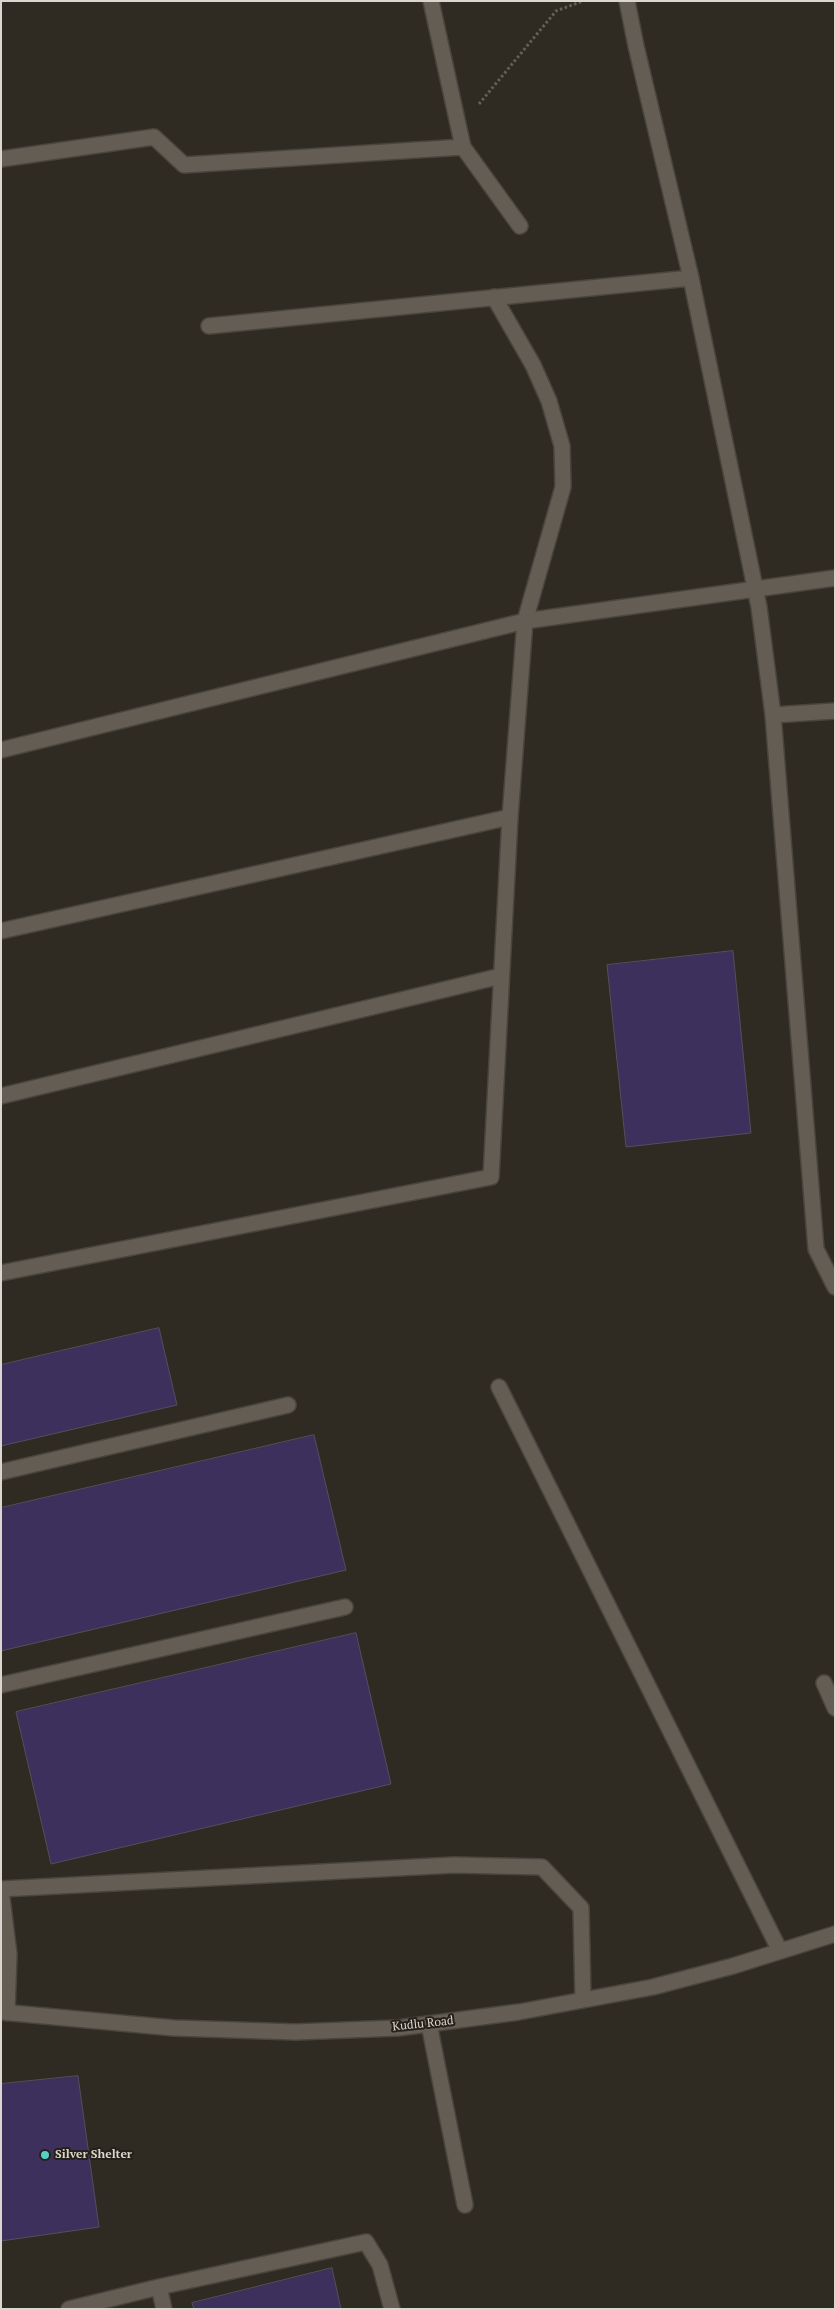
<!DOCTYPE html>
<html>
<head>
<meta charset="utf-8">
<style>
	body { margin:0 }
	#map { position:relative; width:836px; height:2310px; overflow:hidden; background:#2f2a22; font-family:"PT Serif",serif }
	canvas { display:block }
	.frame { position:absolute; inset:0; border:2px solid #d9d6d0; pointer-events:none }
</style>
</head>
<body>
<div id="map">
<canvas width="836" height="2310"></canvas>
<div class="frame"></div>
</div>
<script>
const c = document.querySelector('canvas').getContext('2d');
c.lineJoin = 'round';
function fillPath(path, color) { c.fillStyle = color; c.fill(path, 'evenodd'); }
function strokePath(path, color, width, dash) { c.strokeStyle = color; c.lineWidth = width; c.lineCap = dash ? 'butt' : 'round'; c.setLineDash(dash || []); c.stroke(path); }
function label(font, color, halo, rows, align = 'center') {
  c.font = font + ' "PT Serif",serif'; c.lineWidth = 4; c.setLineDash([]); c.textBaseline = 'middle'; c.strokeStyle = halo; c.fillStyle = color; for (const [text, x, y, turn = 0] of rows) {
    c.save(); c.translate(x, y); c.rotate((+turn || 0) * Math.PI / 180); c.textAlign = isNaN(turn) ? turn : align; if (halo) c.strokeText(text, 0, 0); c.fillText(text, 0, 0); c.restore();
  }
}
const building = new Path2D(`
	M 733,951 L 751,1133 L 626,1147 L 607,965 Z
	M 159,1328 L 177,1405 L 1,1446 L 1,1365 Z
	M 314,1435 L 346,1570 L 1,1651 L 1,1508 Z
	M 356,1633 L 391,1784 L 51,1864 L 16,1712 Z
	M 78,2076 L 99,2227 L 1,2241 L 1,2084 Z
	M 332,2268 L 341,2309 L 194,2309 L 192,2303 Z`);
fillPath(building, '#3e305d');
strokePath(building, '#52505a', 1);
const minor = new Path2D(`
	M 431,1 L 463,147 L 520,226
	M 627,1 L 636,46 L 691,278 L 759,607 L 773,715 L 816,1249 L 835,1287
	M 1,159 L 154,137 L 184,165 L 463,147
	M 209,326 L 691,278
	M 773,715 L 835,711
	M 1,750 L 525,621 L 835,578
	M 1,931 L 510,817
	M 1,1096 L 501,976
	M 1,1273 L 491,1177 L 510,817 L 525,621 L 563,487 L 562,446 L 549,401 L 533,365 L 494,297
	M 499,1387 L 780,1951
	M 1,1472 L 288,1405
	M 824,1683 L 835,1708
	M 1,1685 L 345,1607
	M 1,1889 L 454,1865 L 542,1867 L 581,1908 L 583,2000
	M 1,1890 L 9,1954 L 7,2013
	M 1,2012 L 174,2028 L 296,2032 L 398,2028 L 519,2012 L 653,1987 L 733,1966 L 835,1934
	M 429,2024 L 465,2205
	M 159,2287 L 164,2309
	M 69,2309 L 159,2287 L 366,2242 L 380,2265 L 392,2309`);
strokePath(minor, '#49453e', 18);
strokePath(new Path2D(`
	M 479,104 L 556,11 L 583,1`), '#646058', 3, [2.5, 2.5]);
strokePath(minor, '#635d54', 15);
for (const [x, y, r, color] of [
	[45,2155,5,"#55cec6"]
]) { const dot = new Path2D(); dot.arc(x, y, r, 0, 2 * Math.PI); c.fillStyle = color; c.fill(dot); strokePath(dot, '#252018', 2); }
label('12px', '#d9d6d0', '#252018', [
	["Kudlu Road",423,2024,-6]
]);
label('bold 12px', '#d9d6d0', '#252018', [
	["Silver Shelter",55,2155]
], 'left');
</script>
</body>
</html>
